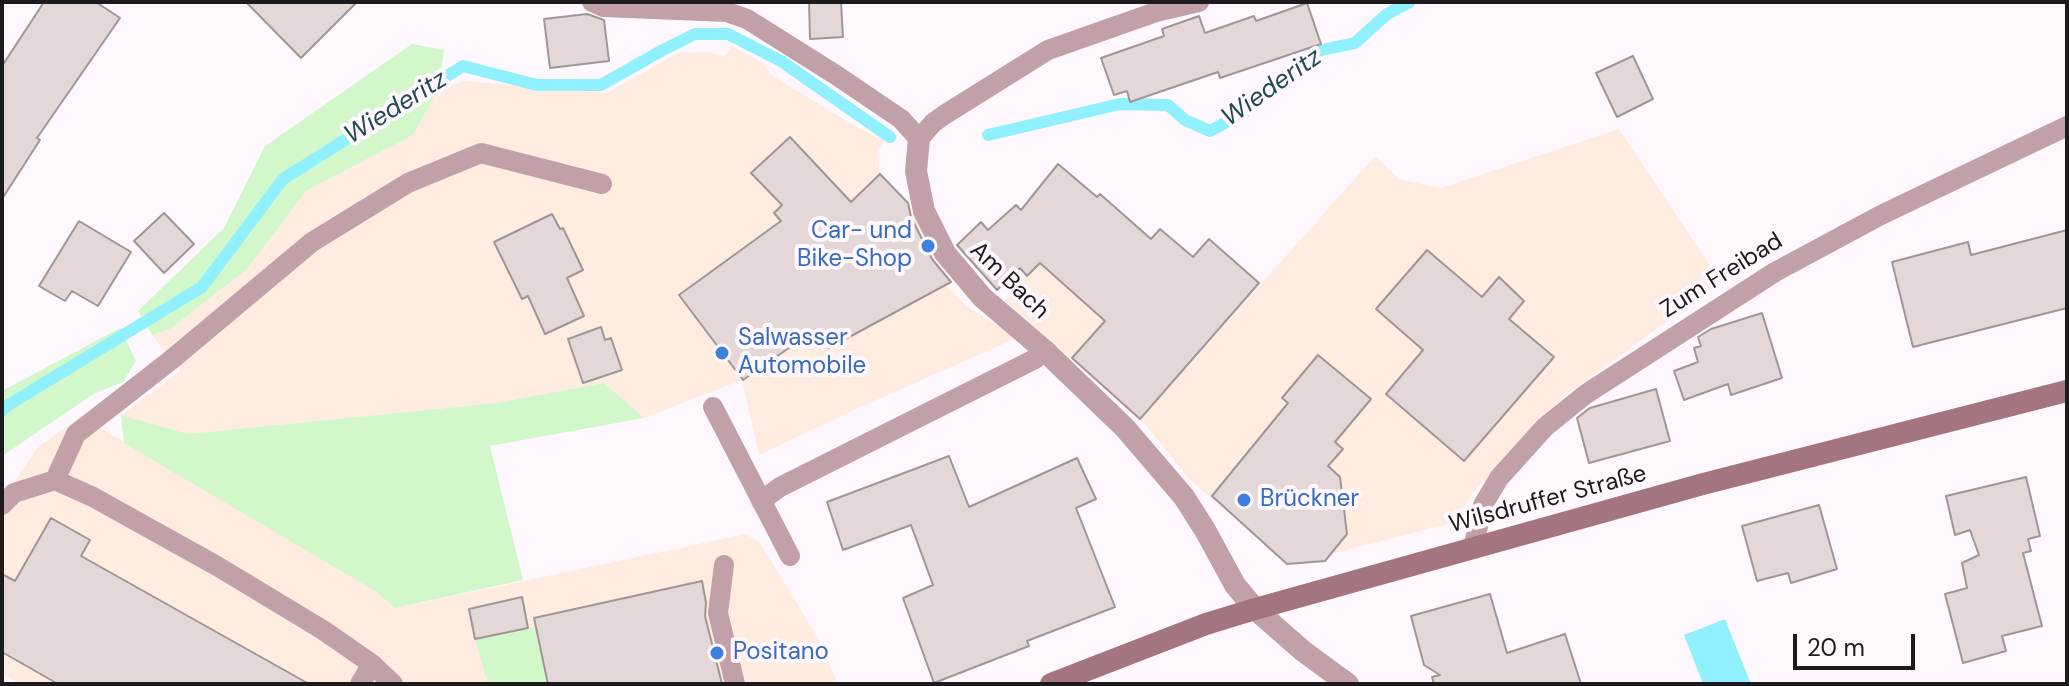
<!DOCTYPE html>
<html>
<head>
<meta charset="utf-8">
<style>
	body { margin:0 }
	#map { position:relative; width:2069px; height:686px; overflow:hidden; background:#fef7fe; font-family:"DM Sans",sans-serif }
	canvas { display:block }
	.frame { position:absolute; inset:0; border:4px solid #1d1a1d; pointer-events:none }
	.scale { position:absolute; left:1793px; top:634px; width:122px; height:36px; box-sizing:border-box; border:4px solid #1d1a1d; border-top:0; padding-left:10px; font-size:24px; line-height:28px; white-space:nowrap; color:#1d1a1d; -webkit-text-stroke:6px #fef7fe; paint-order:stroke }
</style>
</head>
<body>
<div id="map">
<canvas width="2069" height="686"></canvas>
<div class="frame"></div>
<div class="scale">20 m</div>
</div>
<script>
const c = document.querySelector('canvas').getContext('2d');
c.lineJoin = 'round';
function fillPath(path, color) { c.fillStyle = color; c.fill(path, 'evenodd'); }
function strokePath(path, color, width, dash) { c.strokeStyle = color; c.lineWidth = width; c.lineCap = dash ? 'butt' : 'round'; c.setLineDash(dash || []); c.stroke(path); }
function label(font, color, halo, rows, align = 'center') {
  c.font = font + ' "DM Sans",sans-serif'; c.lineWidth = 8; c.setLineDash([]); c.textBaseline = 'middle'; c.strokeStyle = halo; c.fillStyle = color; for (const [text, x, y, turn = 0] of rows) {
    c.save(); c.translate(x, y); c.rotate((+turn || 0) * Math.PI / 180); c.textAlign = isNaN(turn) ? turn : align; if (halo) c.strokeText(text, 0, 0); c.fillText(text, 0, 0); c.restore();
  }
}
fillPath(new Path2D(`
	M 732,46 L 764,64 L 770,74 L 853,125 L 884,140 L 878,152 L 880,174 L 910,205 L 946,284 L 968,307 L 1017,338 L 865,405 L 759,455 L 742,380 L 644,418 L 604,383 L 496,403 L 188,434 L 121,415 L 180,371 L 152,335 L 170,329 L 246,270 L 306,191 L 413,135 L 438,90 L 464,81 L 607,93 L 678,53 L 708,52 L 725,56 Z
	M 1619,129 L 1721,282 L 1563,397 L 1477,488 L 1452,523 L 1288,565 L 1188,478 L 1141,419 L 1375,156 L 1399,179 L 1441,188 Z
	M 1100,194 L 1143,277 L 1071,359 L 1005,301 Z
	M 81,416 L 375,591 L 396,608 L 746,534 L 760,543 L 818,638 L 838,684 L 19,684 L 2,674 L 2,500 L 38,447 Z`), '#feece1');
fillPath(new Path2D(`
	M 412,44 L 444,50 L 438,90 L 413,135 L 306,191 L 246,270 L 170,329 L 152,335 L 138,311 L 224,228 L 265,146 Z
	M 120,328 L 136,361 L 123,382 L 95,393 L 2,456 L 2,391 Z
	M 604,383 L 644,418 L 490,446 L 523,580 L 395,608 L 375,591 L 124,443 L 121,415 L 188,434 L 496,403 Z
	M 535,627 L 548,684 L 488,684 L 475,639 Z`), '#d1f7ca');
fillPath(new Path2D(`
	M 1725,619 L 1751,684 L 1703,684 L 1684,635 Z`), '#91f0fd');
strokePath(new Path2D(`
	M 988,135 L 1120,104 L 1168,105 L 1185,120 L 1210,131 L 1245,112 L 1277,86 L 1300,62 L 1317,51 L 1355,43 L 1387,14 L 1410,2
	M 2,411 L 5,407 L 202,287 L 283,179 L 463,66 L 537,85 L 601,85 L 661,51 L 695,34 L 728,34 L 781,61 L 890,137`), '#91f0fd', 12);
const building = new Path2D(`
	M 44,2 L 96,2 L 120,18 L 37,138 L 40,140 L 2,199 L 2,66 Z
	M 246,2 L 357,2 L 301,58 Z
	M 809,2 L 841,2 L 843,37 L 810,39 Z
	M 1307,3 L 1321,44 L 1220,78 L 1218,72 L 1130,102 L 1127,91 L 1114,95 L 1101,58 L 1164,36 L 1162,29 L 1199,16 L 1205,33 L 1254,16 L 1256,21 Z
	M 587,14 L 604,20 L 609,61 L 550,68 L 544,19 Z
	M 1633,56 L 1653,99 L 1617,117 L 1596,73 Z
	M 790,137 L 851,202 L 880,174 L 908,203 L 911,217 L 932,259 L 951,282 L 829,348 L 816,329 L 743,380 L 679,295 L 781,221 L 774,213 L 782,205 L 751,173 Z
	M 1058,164 L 1097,197 L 1100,194 L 1151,239 L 1160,229 L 1193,257 L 1209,239 L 1259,283 L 1140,419 L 1072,358 L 1105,321 L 1040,263 L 1027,276 L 1020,268 L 997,290 L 957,245 L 981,222 L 988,230 L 1016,205 L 1021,210 Z
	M 164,213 L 194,244 L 164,273 L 134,241 Z
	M 552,214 L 560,229 L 563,228 L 583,270 L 567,278 L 584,316 L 545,334 L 528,296 L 522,299 L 494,242 Z
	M 79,221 L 131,252 L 98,306 L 72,291 L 65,301 L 39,286 Z
	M 2067,230 L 2067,308 L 1913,347 L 1892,262 L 1968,242 L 1971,255 Z
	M 1427,250 L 1482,297 L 1499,277 L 1524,301 L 1509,319 L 1554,357 L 1464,461 L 1386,394 L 1423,350 L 1376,309 Z
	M 1762,313 L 1782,378 L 1731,395 L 1728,384 L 1684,400 L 1674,371 L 1698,362 L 1694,348 L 1701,346 L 1698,337 L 1711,329 Z
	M 601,327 L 605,340 L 611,338 L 622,370 L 583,383 L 568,339 Z
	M 1318,355 L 1371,399 L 1335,442 L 1343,449 L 1328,466 L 1340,477 L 1347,534 L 1325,561 L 1287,564 L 1212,496 L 1288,403 L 1282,398 Z
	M 1656,389 L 1670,441 L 1589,463 L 1577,418 L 1590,408 Z
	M 949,456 L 969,507 L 1077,458 L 1096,499 L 1076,508 L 1115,607 L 1027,641 L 1029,646 L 934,683 L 903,598 L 933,585 L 911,525 L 843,550 L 827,502 Z
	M 2026,477 L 2040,536 L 2028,539 L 2031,551 L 2023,553 L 2042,626 L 2002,636 L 2006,651 L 1963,663 L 1945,594 L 1967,588 L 1962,563 L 1979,555 L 1970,530 L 1955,535 L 1946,496 Z
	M 1819,505 L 1837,569 L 1791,583 L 1788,573 L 1757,581 L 1742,526 Z
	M 51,518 L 90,540 L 81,556 L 309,684 L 58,684 L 2,652 L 2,574 L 15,581 Z
	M 702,581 L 706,603 L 705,616 L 722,684 L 548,684 L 534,618 Z
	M 1490,594 L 1507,653 L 1565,634 L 1581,684 L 1434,684 L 1432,677 L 1440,675 L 1424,665 L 1411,616 Z
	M 522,597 L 528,628 L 475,639 L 469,609 Z`);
fillPath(building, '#e3d8d7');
strokePath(building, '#a09695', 2);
strokePath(new Path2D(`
	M 592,2 L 603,7 L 727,12 L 747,19 L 836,75 L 901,119 L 919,139 L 933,123 L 944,115 L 1048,50 L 1156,12 L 1199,2
	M 713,407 L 790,556
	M 55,480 L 76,434 L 171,360 L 312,242 L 408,183 L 481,153 L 602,184
	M 761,501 L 780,487 L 1035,359
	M 2,505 L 14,493 L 55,480 L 93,497 L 217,566 L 323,630 L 372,664 L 360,684
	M 1473,548 L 1483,505 L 1499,478 L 1545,427 L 1586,394 L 1775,272 L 1881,215 L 2067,126
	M 724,565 L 718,613 L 735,684
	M 372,664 L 393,684`), '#c1a0a7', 20);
strokePath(new Path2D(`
	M 919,139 L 916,171 L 924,211 L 945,253 L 982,297 L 1044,350 L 1125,428 L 1184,497 L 1205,530 L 1235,585 L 1255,609`), '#c1a0a7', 22);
strokePath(new Path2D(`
	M 1255,609 L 1303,651 L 1348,684`), '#c1a0a7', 22);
strokePath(new Path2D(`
	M 1051,684 L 1206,624 L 1255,609 L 1703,484 L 2067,391`), '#a4747f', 22);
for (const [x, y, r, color] of [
	[928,246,8,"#3f7fe0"],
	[722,353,8,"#3f7fe0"],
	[1244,500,8,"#3f7fe0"],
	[717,653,8,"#3f7fe0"]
]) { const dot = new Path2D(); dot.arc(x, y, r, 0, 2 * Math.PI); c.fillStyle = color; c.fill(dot); strokePath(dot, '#fef7fe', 3); }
label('24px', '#366cbe', '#fef7fe', [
	["Car- und",912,232,"right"],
	["Bike-Shop",912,260,"right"],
	["Salwasser",738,339],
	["Automobile",738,367],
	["Brückner",1260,500],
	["Positano",733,653]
], 'left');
label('24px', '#1d1a1d', '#fef7fe', [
	["Zum Freibad",1722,276,-32],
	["Am Bach",1009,281,44],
	["Wilsdruffer Straße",1548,500,-15]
]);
label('italic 26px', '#204b51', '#fef7fe', [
	["Wiederitz",1272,88,-35],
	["Wiederitz",396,108,-32]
]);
</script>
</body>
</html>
